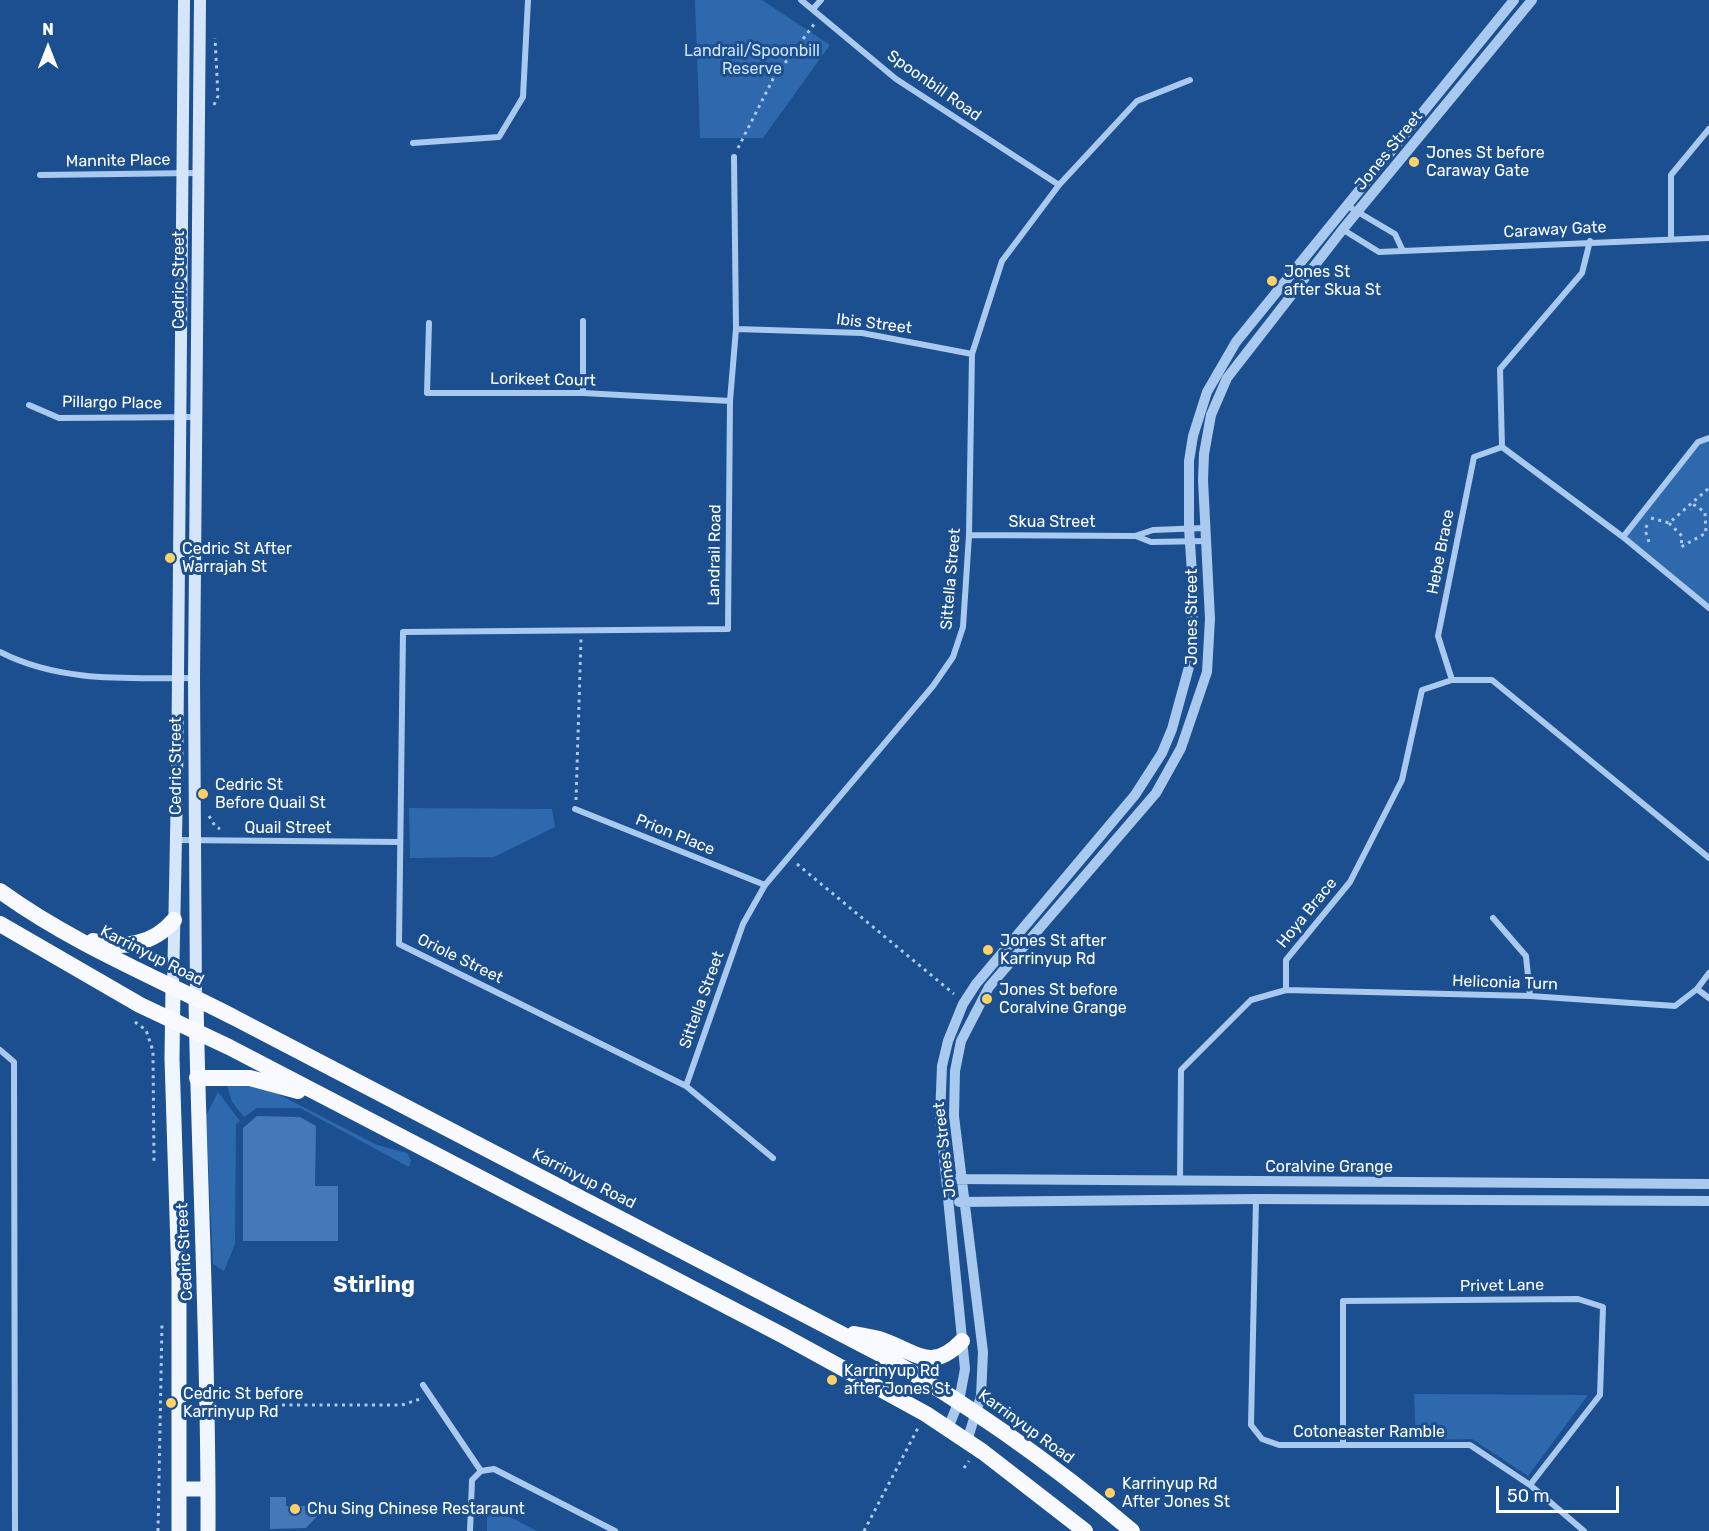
<!DOCTYPE html>
<html>
<head>
<meta charset="utf-8">
<style>
	body { margin:0 }
	#map { position:relative; width:1709px; height:1531px; overflow:hidden; background:#1b4f8f; font-family:Rubik,sans-serif }
	canvas { display:block }
	.north { position:absolute; left:18px; top:18px; width:60px; height:60px; -webkit-text-stroke:4px #1b4f8f; paint-order:stroke; rotate:0deg; font-size:16px; font-weight:700; line-height:24px; text-align:center; color:#fff }
	.north::after { content:''; display:block; margin:auto; width:21px; height:27px; background:#fff; clip-path:polygon(50% 0,100% 100%,50% 72%,0 100%) }
	.scale { position:absolute; left:1496px; top:1486px; width:123px; height:27px; box-sizing:border-box; border:3px solid #fff; border-top:0; padding-left:8px; font-size:18px; line-height:21px; white-space:nowrap; color:#fff; -webkit-text-stroke:4px #1b4f8f; paint-order:stroke }
</style>
</head>
<body>
<div id="map">
<canvas width="1709" height="1531"></canvas>
<div class="north">N</div>
<div class="scale">50 m</div>
</div>
<script>
const c = document.querySelector('canvas').getContext('2d');
c.lineJoin = 'round';
function fillPath(path, color) { c.fillStyle = color; c.fill(path, 'evenodd'); }
function strokePath(path, color, width, dash) { c.strokeStyle = color; c.lineWidth = width; c.lineCap = dash ? 'butt' : 'round'; c.setLineDash(dash || []); c.stroke(path); }
function label(font, color, halo, rows, align = 'center') {
  c.font = font + ' Rubik,sans-serif'; c.lineWidth = 6; c.setLineDash([]); c.textBaseline = 'middle'; c.strokeStyle = halo; c.fillStyle = color; for (const [text, x, y, turn = 0] of rows) {
    c.save(); c.translate(x, y); c.rotate((+turn || 0) * Math.PI / 180); c.textAlign = isNaN(turn) ? turn : align; if (halo) c.strokeText(text, 0, 0); c.fillText(text, 0, 0); c.restore();
  }
}
fillPath(new Path2D(`
	M 695,0 L 762,0 L 830,45 L 763,138 L 700,138 Z
	M 1709,438 L 1709,608 L 1623,537 L 1698,442 Z
	M 409,808 L 552,809 L 555,827 L 494,857 L 410,858 Z
	M 239,1082 L 276,1093 L 377,1145 L 407,1153 L 411,1160 L 409,1167 L 300,1108 L 257,1108 L 244,1117 L 232,1102 L 227,1085 Z
	M 218,1092 L 240,1121 L 236,1124 L 235,1244 L 224,1271 L 213,1264 L 206,1116 Z
	M 1414,1394 L 1588,1395 L 1528,1476 L 1472,1439 L 1416,1440 Z
	M 487,1505 L 537,1531 L 487,1531 Z`), '#2e69ad');
fillPath(new Path2D(`
	M 257,1116 L 300,1117 L 316,1126 L 315,1186 L 338,1186 L 338,1241 L 243,1241 L 243,1128 Z
	M 270,1497 L 286,1497 L 286,1506 L 320,1506 L 320,1513 L 306,1528 L 270,1529 Z`), '#4478b7');
strokePath(new Path2D(`
	M 214,105 L 218,96 L 215,38
	M 738,148 L 773,79 L 815,23
	M 1651,518 L 1669,523 L 1709,488
	M 1669,523 L 1682,536 L 1681,547 L 1706,533 L 1705,512 L 1691,503
	M 1647,525 L 1645,530 L 1650,545
	M 576,800 L 581,639
	M 209,816 L 215,826 L 220,829
	M 797,864 L 954,994
	M 135,1022 L 146,1030 L 153,1051 L 154,1163
	M 267,1405 L 402,1405 L 420,1399
	M 964,1468 L 969,1461
	M 158,1531 L 162,1324
	M 864,1531 L 919,1426`), '#a9c9ee', 3, [3, 4.5]);
strokePath(new Path2D(`
	M 801,0 L 896,79 L 1059,185
	M 813,9 L 821,0
	M 413,143 L 499,137 L 523,97 L 528,0
	M 734,157 L 736,329 L 730,401 L 728,629 L 403,632 L 399,944 L 686,1086 L 773,1158
	M 40,175 L 197,173
	M 1346,205 L 1395,234 L 1402,249
	M 1342,229 L 1379,252 L 1709,238
	M 1671,237 L 1671,175 L 1709,129
	M 1590,241 L 1582,273 L 1500,369 L 1502,447 L 1623,537 L 1709,608
	M 583,321 L 583,393
	M 429,323 L 427,393 L 583,393 L 730,401
	M 736,329 L 862,333 L 972,354
	M 29,405 L 59,418 L 197,417
	M 969,535 L 1135,536 L 1153,530 L 1205,528
	M 1136,536 L 1151,542 L 1206,541
	M 1623,537 L 1698,442 L 1709,438
	M 0,652 C 60,683 129,678 194,678
	M 1452,680 L 1438,636 L 1474,457 L 1502,447
	M 575,809 L 765,885
	M 176,840 L 400,842
	M 1493,918 L 1526,956 L 1530,996
	M 1697,989 L 1709,998
	M 1286,990 L 1530,996 L 1675,1006 L 1697,989 L 1709,973
	M 0,1050 L 14,1062 L 15,1531
	M 686,1086 L 743,924 L 765,885 L 933,686 L 953,657 L 963,627 L 969,535 L 972,354 L 1002,261 L 1059,185 L 1137,101 L 1190,80
	M 1180,1180 L 1181,1070 L 1251,1000 L 1286,990 L 1286,960 L 1350,882 L 1402,780 L 1422,690 L 1452,680 L 1492,680 L 1709,858
	M 1256,1199 L 1251,1425 L 1262,1439 L 1279,1445 L 1470,1445 L 1530,1485 L 1584,1531
	M 423,1385 L 481,1471
	M 1343,1445 L 1343,1301 L 1578,1299 L 1603,1307 L 1600,1395 L 1530,1485
	M 470,1531 L 472,1480 L 481,1471 L 494,1469 L 615,1531`), '#a9c9ee', 6);
strokePath(new Path2D(`
	M 957,1179 L 1709,1184
	M 959,1202 L 1256,1199 L 1709,1201
	M 948,1428 L 959,1401 L 965,1369 L 940,1117 L 942,1066 L 948,1041 L 963,1004 L 976,984 L 1135,795 L 1162,753 L 1172,729 L 1192,656 L 1193,588 L 1189,528 L 1189,461 L 1193,436 L 1207,392 L 1236,342 L 1514,0
	M 967,1441 L 981,1396 L 983,1352 L 954,1116 L 955,1071 L 961,1041 L 989,987 L 1156,793 L 1181,748 L 1207,672 L 1210,619 L 1203,480 L 1204,454 L 1211,415 L 1227,378 L 1343,229 L 1532,0`), '#a9c9ee', 10);
strokePath(new Path2D(`
	M 173,987 L 177,787 L 184,0
	M 196,999 L 194,678 L 200,0`), '#d6e6fa', 12);
strokePath(new Path2D(`
	M 173,987 L 172,1059 L 179,1279 L 179,1531
	M 196,999 C 199,1176 209,1353 208,1531
	M 180,1489 L 208,1489`), '#f0f6ff', 15);
strokePath(new Path2D(`
	M 0,891 C 73,944 158,978 237,1019 L 880,1354 C 970,1405 1053,1464 1132,1531
	M 0,924 L 140,1005 L 229,1047 L 782,1335 L 926,1414 L 983,1452 L 1085,1531
	M 93,941 C 123,950 154,944 174,920
	M 197,1078 L 250,1078 L 298,1091
	M 854,1334 C 863,1336 873,1337 882,1340 C 915,1351 930,1374 962,1341`), '#f8faff', 16);
for (const [x, y, r, color] of [
	[1414,162,6,"#ffd166"],
	[1272,281,6,"#ffd166"],
	[170,558,6,"#ffd166"],
	[203,794,6,"#ffd166"],
	[988,950,6,"#ffd166"],
	[987,999,6,"#ffd166"],
	[832,1380,6,"#ffd166"],
	[171,1403,6,"#ffd166"],
	[1110,1493,6,"#ffd166"],
	[295,1509,6,"#ffd166"]
]) { const dot = new Path2D(); dot.arc(x, y, r, 0, 2 * Math.PI); c.fillStyle = color; c.fill(dot); strokePath(dot, '#1b4f8f', 2); }
label('16px', '#cfe3fa', '#1b4f8f', [
	["Landrail/Spoonbill",752,51],
	["Reserve",752,69]
]);
label('16px', '#fff', '#1b4f8f', [
	["Spoonbill Road",934,86,35],
	["Jones Street",1389,151,-51],
	["Mannite Place",118,161,-1],
	["Caraway Gate",1555,230,-3],
	["Cedric Street",179,280,-90],
	["Ibis Street",874,324,7],
	["Lorikeet Court",543,380,1],
	["Pillargo Place",112,403,1],
	["Skua Street",1052,522],
	["Hebe Brace",1441,552,-79],
	["Landrail Road",715,555,-89],
	["Sittella Street",951,579,-85],
	["Jones Street",1192,617,-90],
	["Cedric Street",176,766,-90],
	["Quail Street",288,828],
	["Prion Place",675,835,22],
	["Hoya Brace",1307,913,-51],
	["Karrinyup Road",152,956,27],
	["Oriole Street",460,959,26],
	["Heliconia Turn",1505,983,2],
	["Sittella Street",702,1000,-70],
	["Jones Street",945,1150,-97],
	["Coralvine Grange",1329,1167],
	["Karrinyup Road",584,1179,27],
	["Cedric Street",185,1252,-93],
	["Privet Lane",1502,1286,-1],
	["Karrinyup Road",1026,1427,36],
	["Cotoneaster Ramble",1369,1432]
]);
label('16px', '#fff', '#1b4f8f', [
	["Jones St before",1426,153],
	["Caraway Gate",1426,171],
	["Jones St",1284,272],
	["after Skua St",1284,290],
	["Cedric St After",182,549],
	["Warrajah St",182,567],
	["Cedric St",215,785],
	["Before Quail St",215,803],
	["Jones St after",1000,941],
	["Karrinyup Rd",1000,959],
	["Jones St before",999,990],
	["Coralvine Grange",999,1008],
	["Karrinyup Rd",844,1371],
	["after Jones St",844,1389],
	["Cedric St before",183,1394],
	["Karrinyup Rd",183,1412],
	["Karrinyup Rd",1122,1484],
	["After Jones St",1122,1502],
	["Chu Sing Chinese Restaraunt",307,1509]
], 'left');
label('bold 22px', '#fff', '#1b4f8f', [
	["Stirling",374,1286]
]);
</script>
</body>
</html>
